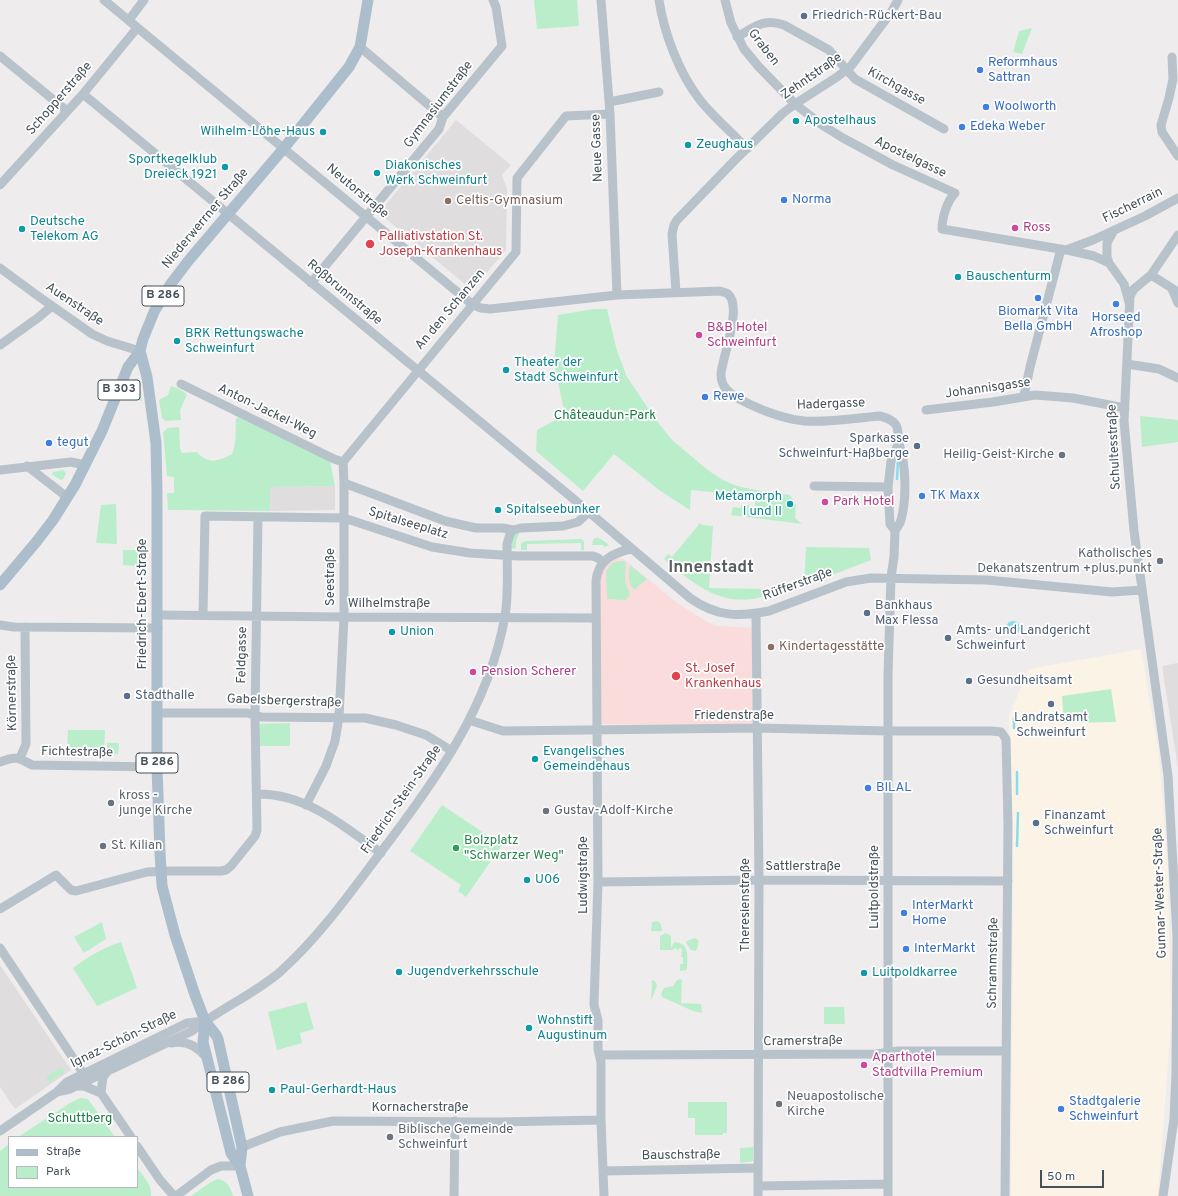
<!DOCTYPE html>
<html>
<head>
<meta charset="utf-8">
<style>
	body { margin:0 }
	#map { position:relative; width:1178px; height:1196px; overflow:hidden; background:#efeced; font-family:Overpass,sans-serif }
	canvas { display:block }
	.legend { position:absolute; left:8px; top:1136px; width:130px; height:52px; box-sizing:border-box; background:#fff; border:1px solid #b5b9bd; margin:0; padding:5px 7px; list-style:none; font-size:12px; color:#45515a }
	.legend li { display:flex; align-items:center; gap:8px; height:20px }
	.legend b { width:20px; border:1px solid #b5b9bd }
	.scale { position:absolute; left:1040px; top:1170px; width:64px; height:18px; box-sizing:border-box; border:2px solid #45515a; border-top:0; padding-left:5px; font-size:12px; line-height:14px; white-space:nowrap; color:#45515a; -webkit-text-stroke:3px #fff; paint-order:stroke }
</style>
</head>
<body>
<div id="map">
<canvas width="1178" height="1196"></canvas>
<ul class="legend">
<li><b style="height:5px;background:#acbecc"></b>Straße</li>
<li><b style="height:11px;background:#baeecb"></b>Park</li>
</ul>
<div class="scale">50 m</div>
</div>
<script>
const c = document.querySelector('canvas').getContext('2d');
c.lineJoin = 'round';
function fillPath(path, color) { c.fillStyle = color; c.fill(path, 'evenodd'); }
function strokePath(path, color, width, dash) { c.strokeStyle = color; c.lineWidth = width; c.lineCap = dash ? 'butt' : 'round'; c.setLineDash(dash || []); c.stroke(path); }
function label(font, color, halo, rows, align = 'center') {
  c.font = font + ' Overpass,sans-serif'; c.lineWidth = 3.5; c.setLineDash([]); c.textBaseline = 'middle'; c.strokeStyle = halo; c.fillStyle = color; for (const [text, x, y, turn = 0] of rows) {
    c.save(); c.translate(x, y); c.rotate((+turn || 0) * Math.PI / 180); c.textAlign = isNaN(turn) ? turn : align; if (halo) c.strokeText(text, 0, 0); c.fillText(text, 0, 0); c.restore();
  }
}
fillPath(new Path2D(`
	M 1141,649 L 1159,756 L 1168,871 L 1171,1023 L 1158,1196 L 1011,1196 L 1013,875 L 1009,716 L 1029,669 Z`), '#fbf3e5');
fillPath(new Path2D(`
	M 456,120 L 511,165 L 502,175 L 507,189 L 506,250 L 472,290 L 379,213 Z
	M 335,486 L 335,510 L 270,511 L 270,487 Z
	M 1178,663 L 1178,768 L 1162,666 Z
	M 0,965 L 71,1070 L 15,1109 L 0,1087 Z`), '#e0dddf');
fillPath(new Path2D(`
	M 613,557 L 624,559 L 677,603 L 707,622 L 717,626 L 753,628 L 754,726 L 599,724 L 600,572 Z`), '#fadcdc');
fillPath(new Path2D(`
	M 534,0 L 577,0 L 579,26 L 537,29 Z
	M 1032,28 L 1022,54 L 1013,52 L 1019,31 Z
	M 594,309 L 607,309 L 617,351 L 627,377 L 656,420 L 672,440 L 709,471 L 723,480 L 737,486 L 750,489 L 790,495 L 796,505 L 795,518 L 802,524 L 731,515 L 733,507 L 741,508 L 741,505 L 755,506 L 755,500 L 742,499 L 742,495 L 691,490 L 690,510 L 659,490 L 614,454 L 583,491 L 536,451 L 537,430 L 565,415 L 554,363 L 558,315 Z
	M 136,378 L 138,379 L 142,401 L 125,398 Z
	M 171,386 L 177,388 L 187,394 L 180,411 L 181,420 L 166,421 L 162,418 L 159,400 L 168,395 Z
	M 1140,416 L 1178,420 L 1178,442 L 1142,447 Z
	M 239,417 L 330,461 L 335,486 L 270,487 L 270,511 L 168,510 L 167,493 L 174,493 L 174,477 L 167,476 L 163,432 L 168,428 L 179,427 L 180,448 L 182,453 L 197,452 C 209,465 218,461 232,454 C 237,442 235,431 236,419 Z
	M 63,470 L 66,473 L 64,478 L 61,480 L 54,476 L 52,474 L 53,472 Z
	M 116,504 L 117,544 L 96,543 L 101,505 Z
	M 700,523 L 702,525 L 713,526 L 709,588 L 770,589 L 770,594 C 726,612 695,585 664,559 L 668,554 L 672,557 Z
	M 520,531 L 516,541 L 516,548 L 510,549 L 514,534 Z
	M 595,538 C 600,537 605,542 609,545 L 604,547 L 603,545 L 592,545 L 593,540 Z
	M 581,539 L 584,541 L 584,550 L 581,550 L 581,543 L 527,544 L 527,550 L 521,550 L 521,543 L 526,541 Z
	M 806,547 L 869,548 L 871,560 L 804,586 Z
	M 123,550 L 145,550 L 146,567 L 123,565 Z
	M 619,561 L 624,561 L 626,562 L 625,582 L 630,594 L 626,600 L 607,599 L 606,571 L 612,563 Z
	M 630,565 L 647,579 L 634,590 C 628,584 628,574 630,565 Z
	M 1111,689 L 1116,722 L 1064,723 L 1062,696 Z
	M 290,723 L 290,746 L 259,746 L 260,724 Z
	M 68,730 L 105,730 L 104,754 L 67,753 Z
	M 107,743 L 119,743 L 118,754 L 107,753 Z
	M 442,805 L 502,845 L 466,897 L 458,891 L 461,885 L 410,851 Z
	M 658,921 L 661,924 L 662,931 L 651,931 L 652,922 Z
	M 102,922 L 106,939 L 84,953 L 74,937 Z
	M 666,933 L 671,936 L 671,948 L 674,942 C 691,943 687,958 687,970 L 680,971 L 680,964 L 683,964 L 683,957 L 681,957 L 682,951 L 681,948 L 679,948 L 679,950 L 677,950 L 676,948 L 672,950 L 660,950 L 660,936 Z
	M 695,938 L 698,940 C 699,943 698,949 695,951 L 691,950 L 686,943 L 687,941 Z
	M 121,942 L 137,988 L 97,1006 L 73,968 C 88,957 104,947 121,942 Z
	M 682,979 L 681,1003 L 701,1004 L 702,1013 L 693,1011 L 662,997 L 661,994 L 664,988 L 673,986 L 677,980 Z
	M 652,980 L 656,982 L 657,986 L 651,1001 Z
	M 306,1002 L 314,1029 L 300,1033 L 302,1043 L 277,1050 L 268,1012 Z
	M 824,1007 L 844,1007 L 845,1024 L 824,1024 Z
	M 61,1067 L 64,1072 L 49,1082 L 46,1077 Z
	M 80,1098 L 88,1099 L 115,1137 L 18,1137 L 70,1103 Z
	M 688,1102 L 727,1102 L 727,1133 L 723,1133 L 723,1135 L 695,1135 L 695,1118 L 688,1118 Z
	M 9,1144 L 9,1187 L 137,1187 L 137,1168 C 143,1176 153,1186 151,1196 L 0,1196 L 0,1151 Z
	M 753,1147 L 753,1161 L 740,1163 L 740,1148 Z
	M 218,1179 C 228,1181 230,1187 233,1196 L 191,1196 L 211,1182 Z`), '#baeecb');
fillPath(new Path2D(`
	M1006 628a7 7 0 1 1 14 0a7 7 0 1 1-14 0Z`), '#87ddeb');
strokePath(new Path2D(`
	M 897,479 L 898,460
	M 1014,718 L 1014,728
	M 1017,794 L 1017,772
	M 1017,846 L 1018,813`), '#87ddeb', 2.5);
strokePath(new Path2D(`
	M 104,0 L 473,305 L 481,308 L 490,309 L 617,295 L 720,291 C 722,292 726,292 728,294 C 743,307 722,358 721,374 C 721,378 722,383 724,386 C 729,395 740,399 749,404 C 766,412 784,419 804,421 C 829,423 855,418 880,416 C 886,418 892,419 896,425 C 899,431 898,438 899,443 C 906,465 907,498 901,520 C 900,524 897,527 895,531
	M 601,0 L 610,114 L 617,295
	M 659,0 C 664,33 679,73 700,100 C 714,118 732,132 747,149
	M 725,0 L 731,23 L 744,49 L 759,67 L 795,104 L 822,125 L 843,138 L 893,165 L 955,193 C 947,201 942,218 942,229 L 1066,250 L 1093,240 L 1145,216 L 1178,198
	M 129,20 L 144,0
	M 737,37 C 755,27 763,18 784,25 L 829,50 L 855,79 L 944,129
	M 360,47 L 443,117
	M 0,56 L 67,111
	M 1172,57 L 1173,79 L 1169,98 L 1161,125 L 1162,132 L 1178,156
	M 83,94 L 570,496 L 690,598 C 717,617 738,617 769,611 L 846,582 L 871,578 L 987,580 L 1112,592 L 1142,590
	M 609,102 L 659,92
	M 0,185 L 83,94 L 137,28
	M 1114,230 L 1107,243 L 1107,257 L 1109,263 L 1124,284 L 1129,302
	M 1067,250 L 1094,256 L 1109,263
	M 0,268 L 38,296 L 92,334 L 107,341 L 140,351
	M 1151,275 L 1178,292
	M 311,283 L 439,129 L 443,117 L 448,111 L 502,46 L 496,7 L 493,0
	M 1172,289 L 1178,303
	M 676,292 L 672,234 L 674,225 L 677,220 L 735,160 L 783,113 L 795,104 L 837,77 L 851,66 L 892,11 L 898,0
	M 0,345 L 39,317 L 52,306
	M 1127,364 L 1159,369 L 1178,378
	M 181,384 L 334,459 L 343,462
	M 1024,396 L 1030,367 L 1061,249
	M 926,410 L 993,402 L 1035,395 L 1073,398 L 1125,408
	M 27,466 L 67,497
	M 0,470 L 71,462 L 85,465
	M 344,483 L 445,521 L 476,528 L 503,528 L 513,530 L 521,528 L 563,526 L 578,522 L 589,512
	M 814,486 L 888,487
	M 756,614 L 759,880 L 758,1196
	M 158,615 L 344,617 L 595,618
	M 203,615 L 205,516 L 344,518 L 432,547 L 470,553 L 517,556 L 593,556 L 598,558 L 603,562
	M 0,625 L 14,627 L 158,628
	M 157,713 L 247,713 L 262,717 L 365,718 L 396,725 L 426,735 L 452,751
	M 469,720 L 503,731 L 757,728 L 888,731 L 991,731 L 1001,732 L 1006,739 L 1008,825 L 1005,1196
	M 20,758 L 26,744 L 25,627
	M 0,762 C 15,756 18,757 32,765 L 157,767
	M 257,794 C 305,793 344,826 381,853
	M 306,805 L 326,766 L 335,741 L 339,717 L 344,617 L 344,483 L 343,462 L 516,252 L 517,178 L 566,116 L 610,114
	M 598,882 L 759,880 L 1008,881
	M 0,909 L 56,875 L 71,890 L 76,891 L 147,872 L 171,871 L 221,871 L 226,870 L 231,866 L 255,836 L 257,830 L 255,716 L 258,517
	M 0,948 L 83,1073
	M 171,1043 C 185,1040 197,1046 206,1057
	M 600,1055 L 876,1054 L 898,1051 L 1006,1051
	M 107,1072 L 103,1077 L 101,1093 L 131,1137
	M 76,1086 L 84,1086 L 101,1093
	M 57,1092 L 70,1089 L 192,1031 C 219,1009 253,995 280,972 C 318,938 348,896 378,856 C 433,784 489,708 505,616 C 509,593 507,568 507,544 L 510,534 L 513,530
	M 0,1131 L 57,1092 L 67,1082 L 187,1023 L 205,1021
	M 137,1146 L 160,1180 L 174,1196
	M 242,1147 L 280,1132 L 333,1121 L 497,1122 L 601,1120
	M 604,1171 L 758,1168
	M 758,1186 L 888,1184
	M 176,1196 L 211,1170 L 221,1166 L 240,1166
	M 454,1196 L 455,1121
	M 604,1196 L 601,1120 L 601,1062 L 598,1049 L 598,1020 L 594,1005 L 598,882 L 596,581 C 598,560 613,553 631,549
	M 888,1196 L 888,675 L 891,577 L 894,557 L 895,531 L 890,524 L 888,487 L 891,461 L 899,442
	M 1163,1196 L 1174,1119 L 1176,1074 L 1177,936 L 1168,776 L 1134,531 L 1124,421 L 1130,296 L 1134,289 L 1151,275 L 1178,235`), '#b8c2ca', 9);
strokePath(new Path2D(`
	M 140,351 L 147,377 L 156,443 L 157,492 L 157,767 L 160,853 L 162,886 L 175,935 L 195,995 L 205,1021 L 216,1035 L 218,1039 L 242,1147 L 240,1166
	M 0,585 L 37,541 L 53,520 L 75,485 L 102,431 L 128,367 L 140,351 L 143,339 L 154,312 L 170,285 L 189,260 L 284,148 L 349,67 L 360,47 L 368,0
	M 205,1021 L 203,1042 L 231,1153 L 240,1166 L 248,1196`), '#acbecc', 11);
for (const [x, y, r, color] of [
	[804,16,4,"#5c6f8a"],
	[980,70,4,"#3f7fe0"],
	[986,107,4,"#3f7fe0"],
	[796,121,4,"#0f9aa8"],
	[962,127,4,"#3f7fe0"],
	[323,132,4,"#0f9aa8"],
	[688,145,4,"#0f9aa8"],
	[225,167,4,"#0f9aa8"],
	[377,173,4,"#0f9aa8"],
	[784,200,4,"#3f7fe0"],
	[448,201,4,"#8d6e63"],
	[1015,228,4,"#d1479c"],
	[22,229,4,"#0f9aa8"],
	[370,244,5,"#e0444e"],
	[958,277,4,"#0f9aa8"],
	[1038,298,4,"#3f7fe0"],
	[1116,304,4,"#3f7fe0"],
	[699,335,4,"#d1479c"],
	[177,341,4,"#0f9aa8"],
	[506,370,4,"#0f9aa8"],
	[705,397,4,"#3f7fe0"],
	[49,443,4,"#3f7fe0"],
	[917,446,4,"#5c6f8a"],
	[1062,455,4,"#6b7280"],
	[922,496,4,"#3f7fe0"],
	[825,502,4,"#d1479c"],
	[790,504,4,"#0f9aa8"],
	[498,510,4,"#0f9aa8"],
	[1160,561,4,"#6b7280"],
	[867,613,4,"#5c6f8a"],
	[392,632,4,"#0f9aa8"],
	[948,638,4,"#5c6f8a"],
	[771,647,4,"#8d6e63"],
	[473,672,4,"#d1479c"],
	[676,676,5,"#e0444e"],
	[969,681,4,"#5c6f8a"],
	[127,696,4,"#5c6f8a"],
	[1051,704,4,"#5c6f8a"],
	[535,759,4,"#0f9aa8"],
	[868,788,4,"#3f7fe0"],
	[111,803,4,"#6b7280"],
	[546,811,4,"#6b7280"],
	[1036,823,4,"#5c6f8a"],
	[103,846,4,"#6b7280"],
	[456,848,4,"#2e9e5b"],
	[527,880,4,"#0f9aa8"],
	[904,913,4,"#3f7fe0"],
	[906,949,4,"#3f7fe0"],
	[399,972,4,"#0f9aa8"],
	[864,973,4,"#0f9aa8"],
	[529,1028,4,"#0f9aa8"],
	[864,1065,4,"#d1479c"],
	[272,1090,4,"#0f9aa8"],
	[779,1104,4,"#6b7280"],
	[1061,1109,4,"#3f7fe0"],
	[390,1137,4,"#6b7280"]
]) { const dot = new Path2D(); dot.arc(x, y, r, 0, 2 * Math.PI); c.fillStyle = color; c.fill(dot); strokePath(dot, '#fff', 1.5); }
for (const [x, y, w] of [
	[163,296,42],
	[119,390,42],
	[157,763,42],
	[228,1082,42]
]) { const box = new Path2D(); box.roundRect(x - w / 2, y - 10, w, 20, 3); c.fillStyle = '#fff'; c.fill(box); strokePath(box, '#45515a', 1); }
label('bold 12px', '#45515a', null, [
	["B 286",163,296],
	["B 303",119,390],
	["B 286",157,763],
	["B 286",228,1082]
]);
label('13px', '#4e5e75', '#fff', [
	["Friedrich-Rückert-Bau",812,16],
	["Sparkasse",909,439,"right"],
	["Schweinfurt-Haßberge",909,454,"right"],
	["Bankhaus",875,606],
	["Max Flessa",875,621],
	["Amts- und Landgericht",956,631],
	["Schweinfurt",956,646],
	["Gesundheitsamt",977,681],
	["Stadthalle",135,696],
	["Landratsamt",1051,718,"center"],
	["Schweinfurt",1051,733,"center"],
	["Finanzamt",1044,816],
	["Schweinfurt",1044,831]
], 'left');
label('13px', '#45515a', '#fff', [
	["Graben",763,48,52],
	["Zehntstraße",812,77,-35],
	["Kirchgasse",896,87,29],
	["Schopperstraße",60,99,-49],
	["Gymnasiumstraße",439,105,-53],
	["Neue Gasse",598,148,-92],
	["Apostelgasse",910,158,26],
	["Neutorstraße",357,192,40],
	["Fischerrain",1133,206,-26],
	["Niederwerrner Straße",206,219,-50],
	["Roßbrunnstraße",344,293,40],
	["Auenstraße",74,305,34],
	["An den Schanzen",451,310,-50],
	["Johannisgasse",988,389,-8],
	["Hadergasse",831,405,-2],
	["Anton-Jackel-Weg",267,412,26],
	["Schultesstraße",1115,447,-93],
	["Spitalseeplatz",408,524,17],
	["Seestraße",331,577,-90],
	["Rüfferstraße",798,585,-20],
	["Friedrich-Ebert-Straße",143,604,-90],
	["Wilhelmstraße",389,604],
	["Feldgasse",243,655,-89],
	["Körnerstraße",13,693,-91],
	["Gabelsbergerstraße",284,702,2],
	["Friedenstraße",734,716],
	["Fichtestraße",77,753,1],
	["Friedrich-Stein-Straße",402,800,-55],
	["Sattlerstraße",803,867],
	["Ludwigstraße",584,875,-90],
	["Luitpoldstraße",875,887,-90],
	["Gunnar-Wester-Straße",1161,893,-92],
	["Theresienstraße",746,905,-90],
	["Schrammstraße",994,963,-89],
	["Ignaz-Schön-Straße",124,1040,-26],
	["Cramerstraße",803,1042,-1],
	["Kornacherstraße",420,1108],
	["Bauschstraße",681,1156,-1]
]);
label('13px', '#366cbe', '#fff', [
	["Reformhaus",988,63],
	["Sattran",988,78],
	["Woolworth",994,107],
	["Edeka Weber",970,127],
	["Norma",792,200],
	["Biomarkt Vita",1038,312,"center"],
	["Bella GmbH",1038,327,"center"],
	["Horseed",1116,318,"center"],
	["Afroshop",1116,333,"center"],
	["Rewe",713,397],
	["tegut",57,443],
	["TK Maxx",930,496],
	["BILAL",876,788],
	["InterMarkt",912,906],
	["Home",912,921],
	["InterMarkt",914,949],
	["Stadtgalerie",1069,1102],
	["Schweinfurt",1069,1117]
], 'left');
label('13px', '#0d838f', '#fff', [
	["Apostelhaus",804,121],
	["Wilhelm-Löhe-Haus",315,132,"right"],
	["Zeughaus",696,145],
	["Sportkegelklub",217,160,"right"],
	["Dreieck 1921",217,175,"right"],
	["Diakonisches",385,166],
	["Werk Schweinfurt",385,181],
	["Deutsche",30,222],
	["Telekom AG",30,237],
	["Bauschenturm",966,277],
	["BRK Rettungswache",185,334],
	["Schweinfurt",185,349],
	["Theater der",514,363],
	["Stadt Schweinfurt",514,378],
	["Metamorph",782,497,"right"],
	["I und II",782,512,"right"],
	["Spitalseebunker",506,510],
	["Union",400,632],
	["Evangelisches",543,752],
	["Gemeindehaus",543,767],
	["U06",535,880],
	["Jugendverkehrsschule",407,972],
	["Luitpoldkarree",872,973],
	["Wohnstift",537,1021],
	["Augustinum",537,1036],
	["Paul-Gerhardt-Haus",280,1090]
], 'left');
label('13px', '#785e54', '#fff', [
	["Celtis-Gymnasium",456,201],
	["Kindertagesstätte",779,647]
], 'left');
label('13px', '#b23c85', '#fff', [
	["Ross",1023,228],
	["B&B Hotel",707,328],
	["Schweinfurt",707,343],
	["Park Hotel",833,502],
	["Pension Scherer",481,672],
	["Aparthotel",872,1058],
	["Stadtvilla Premium",872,1073]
], 'left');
label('13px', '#be3a42', '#fff', [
	["Palliativstation St.",379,237],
	["Joseph-Krankenhaus",379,252],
	["St. Josef",685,669],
	["Krankenhaus",685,684]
], 'left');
label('13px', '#177a42', '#fff', [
	["Châteaudun-Park",605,416],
	["Schuttberg",80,1119]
]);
label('13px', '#5b616d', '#fff', [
	["Heilig-Geist-Kirche",1054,455,"right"],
	["Katholisches",1152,554,"right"],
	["Dekanatszentrum +plus.punkt",1152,569,"right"],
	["kross -",119,796],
	["junge Kirche",119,811],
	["Gustav-Adolf-Kirche",554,811],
	["St. Kilian",111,846],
	["Neuapostolische",787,1097],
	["Kirche",787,1112],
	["Biblische Gemeinde",398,1130],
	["Schweinfurt",398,1145]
], 'left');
label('13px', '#27864d', '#fff', [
	["Bolzplatz",464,841],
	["\"Schwarzer Weg\"",464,856]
], 'left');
label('bold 17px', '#595e61', '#fff', [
	["Innenstadt",711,569]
]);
</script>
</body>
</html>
